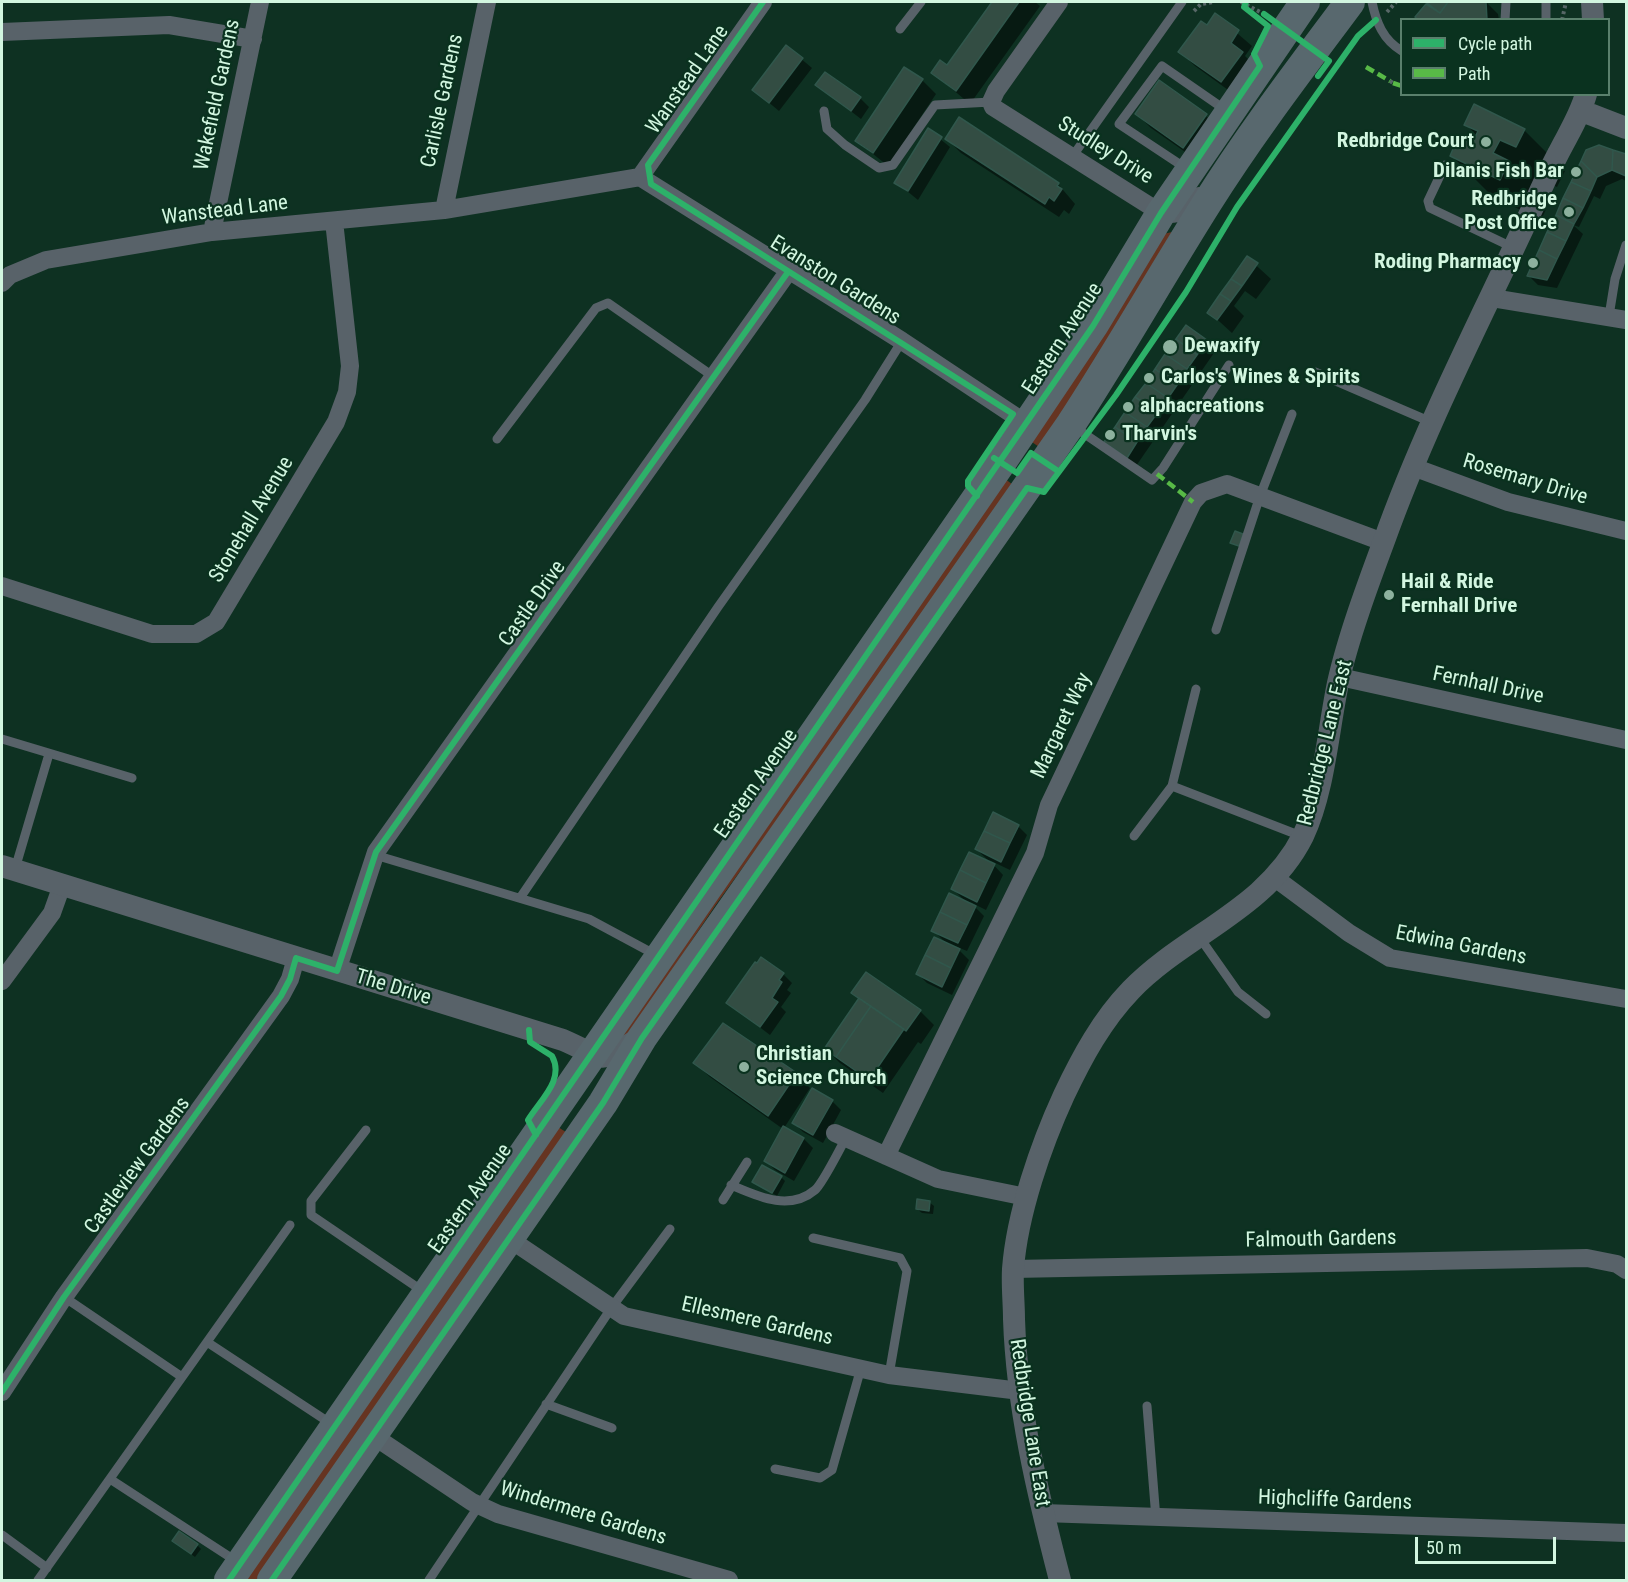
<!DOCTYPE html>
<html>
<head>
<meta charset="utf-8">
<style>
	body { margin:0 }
	#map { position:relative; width:1628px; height:1582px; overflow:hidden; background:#0e3122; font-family:"Roboto Condensed",sans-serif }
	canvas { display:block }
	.frame { position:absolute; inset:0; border:3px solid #d2f6e0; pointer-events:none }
	.legend { position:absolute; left:1400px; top:18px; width:210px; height:78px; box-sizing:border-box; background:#0a321f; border:2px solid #5a806c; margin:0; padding:8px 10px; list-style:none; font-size:18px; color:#d2f6e0 }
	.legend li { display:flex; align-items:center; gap:12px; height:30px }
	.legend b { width:30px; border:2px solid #5a806c }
	.scale { position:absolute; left:1415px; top:1537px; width:141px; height:27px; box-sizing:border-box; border:3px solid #d2f6e0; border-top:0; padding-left:8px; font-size:18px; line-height:21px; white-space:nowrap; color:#d2f6e0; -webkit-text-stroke:4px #0a321f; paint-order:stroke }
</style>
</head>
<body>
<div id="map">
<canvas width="1628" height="1582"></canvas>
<div class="frame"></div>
<ul class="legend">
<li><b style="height:8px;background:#2db169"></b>Cycle path</li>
<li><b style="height:8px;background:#58b947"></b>Path</li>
</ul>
<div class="scale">50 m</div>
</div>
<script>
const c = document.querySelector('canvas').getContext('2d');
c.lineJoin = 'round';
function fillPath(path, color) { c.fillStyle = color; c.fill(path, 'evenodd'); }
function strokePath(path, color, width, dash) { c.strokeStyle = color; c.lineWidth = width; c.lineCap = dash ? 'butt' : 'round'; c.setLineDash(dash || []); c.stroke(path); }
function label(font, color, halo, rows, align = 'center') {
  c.font = font + ' "Roboto Condensed",sans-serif'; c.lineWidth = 4.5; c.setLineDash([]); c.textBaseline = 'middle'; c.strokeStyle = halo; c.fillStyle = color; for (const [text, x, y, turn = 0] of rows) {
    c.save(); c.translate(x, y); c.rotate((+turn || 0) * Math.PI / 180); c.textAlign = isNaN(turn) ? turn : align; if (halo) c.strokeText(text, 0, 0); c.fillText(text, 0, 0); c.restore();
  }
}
fillPath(new Path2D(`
	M 1172,232 L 1042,449 L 1029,440 L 1163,234 Z
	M 1004,478 L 1017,488 L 715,906 L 620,1048 L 610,1050 Z
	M 558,1127 L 569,1134 L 261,1580 L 244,1580 Z`), '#663421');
fillPath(new Path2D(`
	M 993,2 L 1035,2 L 1040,6 L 970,104 L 933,73 L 947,67 Z
	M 1428,2 L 1486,2 L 1498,14 L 1499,20 L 1420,20 L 1417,17 Z
	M 1216,15 L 1252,46 L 1245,56 L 1256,67 L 1235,95 L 1195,66 L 1180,52 L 1207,27 Z
	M 787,47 L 812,68 L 779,111 L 754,90 Z
	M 922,80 L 936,94 L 888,166 L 857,141 Z
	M 1159,82 L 1206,116 L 1220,130 L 1198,161 L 1151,128 L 1137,114 Z
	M 817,85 L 860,98 L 869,107 L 861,119 Z
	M 1466,124 L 1524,130 L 1565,171 L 1557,187 L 1541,180 L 1536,190 L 1549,203 L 1541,220 L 1492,196 L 1451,155 L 1473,146 L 1477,136 Z
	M 929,130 L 950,147 L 918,200 L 896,182 Z
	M 947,139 L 1058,184 L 1075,204 L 1069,214 L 1064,210 L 1059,217 L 961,153 Z
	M 1600,146 L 1626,156 L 1626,181 L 1622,179 L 1606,186 L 1600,199 L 1594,196 L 1579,227 L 1573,225 L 1583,234 L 1557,288 L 1538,285 L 1529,276 Z
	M 1248,258 L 1271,279 L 1256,299 L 1245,291 L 1234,306 L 1244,316 L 1232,333 L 1209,312 Z
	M 1186,327 L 1216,350 L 1136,466 L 1115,451 Z
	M 1018,826 L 1027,835 L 1010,870 L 989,860 L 1003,875 L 986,910 L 970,902 L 984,916 L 967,951 L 955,946 L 969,960 L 952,995 L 927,983 L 918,974 L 947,944 L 933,930 L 967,903 L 953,889 L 991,863 L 976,849 Z
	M 783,974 L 792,983 L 787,990 L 791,993 L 781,1007 L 786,1012 L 770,1035 L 728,1003 Z
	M 853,993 L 920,1011 L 934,1025 L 921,1044 L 918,1042 L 883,1093 L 840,1063 L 826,1049 L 860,1000 Z
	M 695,1063 L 796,1074 L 810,1088 L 784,1128 L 804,1139 L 813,1148 L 794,1181 L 775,1170 L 766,1161 L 783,1129 L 710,1077 Z
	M 832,1101 L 841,1110 L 823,1143 L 803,1132 L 794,1123 Z
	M 781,1177 L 785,1181 L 777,1196 L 754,1182 Z
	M 929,1202 L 934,1206 L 933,1214 L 922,1213 L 917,1209 Z
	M 174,1541 L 197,1545 L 201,1549 L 195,1557 Z`), '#0007');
const building = new Path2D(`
	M 992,2 L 1019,2 L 956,91 L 931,73 L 940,60 L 947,65 Z
	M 1426,2 L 1448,2 L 1440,13 Z
	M 1448,2 L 1486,2 L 1487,20 L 1418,20 L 1415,17 L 1426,4 L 1440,13 Z
	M 1215,13 L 1239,30 L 1231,43 L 1243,52 L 1221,82 L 1178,52 L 1201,21 L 1207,25 Z
	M 786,45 L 803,58 L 769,103 L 752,90 Z
	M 904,67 L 923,79 L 873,153 L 855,141 Z
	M 825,72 L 861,97 L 851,111 L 815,85 Z
	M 1159,80 L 1207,114 L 1183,148 L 1135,114 Z
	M 1474,104 L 1525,129 L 1516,147 L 1500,140 L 1493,153 L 1509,161 L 1500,180 L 1450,156 L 1458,137 L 1472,144 L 1478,131 L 1464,125 Z
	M 959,117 L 1059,183 L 1057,186 L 1062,189 L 1054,201 L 1049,197 L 1045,204 L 945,139 Z
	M 928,128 L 942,137 L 908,191 L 894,183 Z
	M 1599,145 L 1613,150 L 1612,170 L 1597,177 L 1581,161 L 1586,150 Z
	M 1613,150 L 1626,154 L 1626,176 L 1612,170 Z
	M 1581,161 L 1597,177 L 1591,191 L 1571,182 Z
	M 1571,182 L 1591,191 L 1583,208 L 1563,198 Z
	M 1563,198 L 1583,208 L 1574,224 L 1556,215 Z
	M 1556,215 L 1574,224 L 1566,241 L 1547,232 Z
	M 1547,232 L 1566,241 L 1557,259 L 1539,250 Z
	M 1539,250 L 1557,259 L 1547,280 L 1527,276 Z
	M 1247,256 L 1258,263 L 1242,286 L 1231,279 Z
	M 1231,279 L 1242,286 L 1231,301 L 1220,294 Z
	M 1220,294 L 1231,301 L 1217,320 L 1207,313 Z
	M 1186,325 L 1207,340 L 1197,355 L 1176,339 Z
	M 1176,339 L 1197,355 L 1187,369 L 1165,354 Z
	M 1165,354 L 1187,369 L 1177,385 L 1155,369 Z
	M 1155,369 L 1177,385 L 1168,398 L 1146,383 Z
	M 1146,383 L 1168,398 L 1158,412 L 1135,397 Z
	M 1135,397 L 1158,412 L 1147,427 L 1125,412 Z
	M 1125,412 L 1147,427 L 1137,442 L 1115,427 Z
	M 1115,427 L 1137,442 L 1127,458 L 1104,442 Z
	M 1235,531 L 1243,534 L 1239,546 L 1230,543 Z
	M 993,812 L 1019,825 L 1010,843 L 984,831 Z
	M 984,831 L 1010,843 L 1001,862 L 975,849 Z
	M 969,852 L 995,864 L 986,883 L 960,870 Z
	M 960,870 L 986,883 L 977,902 L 951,889 Z
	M 949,893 L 976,906 L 967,925 L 940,912 Z
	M 940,912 L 967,925 L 958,943 L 931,931 Z
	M 934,937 L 960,949 L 951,968 L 925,955 Z
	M 925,955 L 951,968 L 942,987 L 916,974 Z
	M 761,957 L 784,973 L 779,980 L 782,982 L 772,998 L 778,1002 L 760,1027 L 726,1003 L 755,962 L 757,963 Z
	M 866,972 L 921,1010 L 906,1031 L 851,993 Z
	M 859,998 L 871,1006 L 836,1057 L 824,1049 Z
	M 871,1006 L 904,1029 L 869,1080 L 836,1057 Z
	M 723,1023 L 797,1073 L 768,1116 L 693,1063 Z
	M 812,1088 L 833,1100 L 813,1135 L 792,1123 Z
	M 783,1126 L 804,1138 L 785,1173 L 764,1161 Z
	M 762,1165 L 782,1176 L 772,1193 L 752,1182 Z
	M 917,1199 L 930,1201 L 929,1211 L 916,1209 Z
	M 179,1531 L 198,1544 L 191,1554 L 172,1541 Z`);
fillPath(building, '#334d43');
strokePath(building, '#30574c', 1.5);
strokePath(new Path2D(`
	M 1241,2 L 1264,14
	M 1246,2 L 1244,7 L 1264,23
	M 1194,11 L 1201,4 L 1213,2
	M 1387,12 L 1396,2
	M 1562,20 L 1566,2
	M 1390,81 L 1393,83`), '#576767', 4, [3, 3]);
strokePath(new Path2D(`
	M 1372,2 C 1376,22 1383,40 1402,51
	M 1546,2 L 1546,20
	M 1505,20 L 1506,2
	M 900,29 L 921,2
	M 824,111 L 827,129 L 845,145 L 879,168 L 893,165 L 935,105 L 991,102
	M 1072,157 L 1182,2
	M 1445,165 L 1428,201 L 1430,208 L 1514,248
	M 1187,169 L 1119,124 L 1162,66 L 1227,111
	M 1609,316 L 1615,279 L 1626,245
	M 1315,372 L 1431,422
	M 1073,426 L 1152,480 L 1163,468 L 1229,365
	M 497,439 L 596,308 L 608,303 L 714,377
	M 1216,630 L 1260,496 L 1292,414
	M 2,739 L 132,778
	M 1172,786 L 1301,836
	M 1134,836 L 1172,786 L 1196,689
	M 375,855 L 589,919 L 656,955
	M 15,869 L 49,754
	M 520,898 L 718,607 L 865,400 L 902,341
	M 1200,938 L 1238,992 L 1266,1014
	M 366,1130 L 311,1201 L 311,1215 L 424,1292
	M 731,1185 C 757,1196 789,1212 815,1190 C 823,1183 839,1150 846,1138
	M 723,1200 L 747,1162
	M 813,1238 L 900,1258 L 907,1271 L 889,1375
	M 64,1297 L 182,1377
	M 207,1342 L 333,1425
	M 546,1404 L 612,1428
	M 1147,1406 L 1156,1519
	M 775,1469 L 820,1478 L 832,1470 L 861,1368
	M 110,1479 L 236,1561
	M 2,1535 L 47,1568
	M 38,1580 L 290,1225
	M 429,1580 L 612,1307 L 670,1229`), '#586269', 9);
strokePath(new Path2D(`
	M 1059,2 L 996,91 L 991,102 L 993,107 L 1161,213 C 1180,217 1187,209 1199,196
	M 2,32 L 169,25 L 253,39
	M 640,177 L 902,341 L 1027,424
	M 444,210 L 487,2
	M 212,232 L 260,2
	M 2,283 L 10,275 L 46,260 L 212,232 L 444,210 L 640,177 L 763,2
	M 1492,298 L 1626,320
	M 1413,467 L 1508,502 L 1626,531
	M 2,586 L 152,634 L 196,634 L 216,622 L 336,422 L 347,392 L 350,366 L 334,221
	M 1340,677 L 1626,740
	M 1275,878 L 1349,933 L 1390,958 L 1626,999
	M 337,971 L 376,852 L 788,272
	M 2,981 L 52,913 L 62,885
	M 835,1133 L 938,1179 L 1026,1197
	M 886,1156 L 1035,853 L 1049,805 L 1193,502 L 1201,493 L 1227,484 L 1383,542
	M 508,1238 L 624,1316 L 889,1375 L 1020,1391
	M 1013,1269 L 1587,1258 L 1617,1264 L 1626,1270
	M 2,1392 L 64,1297 L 281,996 L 290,979 L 296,958
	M 372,1435 L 472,1502 L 498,1514 L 729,1580
	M 1043,1513 L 1626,1533`), '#586269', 18);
strokePath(new Path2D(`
	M 1592,2 L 1593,20
	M 1582,111 L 1626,128
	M 2,866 L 563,1040 C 609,1060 595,1065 640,1038
	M 1060,1580 C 1038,1495 1017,1408 1014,1319 C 1014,1303 1012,1286 1013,1269 C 1017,1214 1041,1145 1064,1095 C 1082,1057 1102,1020 1131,990 C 1185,934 1266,910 1303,836 C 1324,792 1328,731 1338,683 C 1348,638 1368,584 1384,541 C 1425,426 1482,317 1533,207 C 1541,189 1549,171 1558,154 C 1568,134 1580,116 1586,94`), '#586269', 22);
strokePath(new Path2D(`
	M 229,1580 L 1001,463 L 1093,326 L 1161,213 L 1305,2
	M 272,1580 L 603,1103 L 642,1038 L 1071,424 C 1118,352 1161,276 1207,203 C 1251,133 1301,68 1350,2`), '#58686e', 30);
strokePath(new Path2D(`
	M 1366,67 L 1390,81
	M 1393,83 L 1402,86
	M 1157,474 L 1193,502`), '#58b947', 4.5, [9, 4.5]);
strokePath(new Path2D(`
	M 763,2 L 648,165 L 651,184 L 1013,414 L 968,481 L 968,486 L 977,496
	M 1264,14 L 1329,61 L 1318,76
	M 994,458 L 1017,473 L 1031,453 L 1058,471
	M 529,1030 L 530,1042 L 552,1056 C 565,1080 540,1100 528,1120 L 536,1135
	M 2,1392 L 64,1297 L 281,996 L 290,979 L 296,958 L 337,971 L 376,852 L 788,272
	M 229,1580 L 1093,326 L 1161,213 L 1260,66 L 1254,54 L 1268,26 L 1244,7 L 1246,2
	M 272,1580 L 603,1103 L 642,1038 L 1027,488 L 1044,492 L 1116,395 L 1186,292 L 1237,207 L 1358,36 L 1376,20`), '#2db169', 6);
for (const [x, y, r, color] of [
	[1486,142,6,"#8db19e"],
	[1576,172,6,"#8db19e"],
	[1569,212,6,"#8db19e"],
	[1533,263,6,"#8db19e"],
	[1170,347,8,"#8db19e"],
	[1149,378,6,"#8db19e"],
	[1128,407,6,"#8db19e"],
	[1110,435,6,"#8db19e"],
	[1389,595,6,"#8db19e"],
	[744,1067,6,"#8db19e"]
]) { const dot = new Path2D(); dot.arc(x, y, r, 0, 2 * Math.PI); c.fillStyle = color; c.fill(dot); strokePath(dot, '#0a321f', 2); }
label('21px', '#d2f6e0', '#0a321f', [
	["Wanstead Lane",688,80,-55],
	["Wakefield Gardens",218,95,-78],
	["Carlisle Gardens",443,101,-78],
	["Studley Drive",1105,151,32],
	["Wanstead Lane",225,211,-7],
	["Evanston Gardens",835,281,32],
	["Eastern Avenue",1063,339,-57],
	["Rosemary Drive",1525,480,17],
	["Stonehall Avenue",252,520,-59],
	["Castle Drive",533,604,-55],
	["Fernhall Drive",1488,686,12],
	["Margaret Way",1062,726,-65],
	["Redbridge Lane East",1326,743,-76],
	["Eastern Avenue",757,784,-55],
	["Edwina Gardens",1461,946,11],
	["The Drive",393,988,17],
	["Castleview Gardens",138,1166,-54],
	["Eastern Avenue",471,1199,-55],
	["Falmouth Gardens",1321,1240,-1],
	["Ellesmere Gardens",757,1322,13],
	["Redbridge Lane East",1029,1423,81],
	["Highcliffe Gardens",1335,1501,2],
	["Windermere Gardens",583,1514,17]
]);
label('bold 21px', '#d2f6e0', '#0a321f', [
	["Redbridge Court",1474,142,"right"],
	["Dilanis Fish Bar",1564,172,"right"],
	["Redbridge",1557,200,"right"],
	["Post Office",1557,224,"right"],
	["Roding Pharmacy",1521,263,"right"],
	["Dewaxify",1184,347],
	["Carlos's Wines & Spirits",1161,378],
	["alphacreations",1140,407],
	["Tharvin's",1122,435],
	["Hail & Ride",1401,583],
	["Fernhall Drive",1401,607],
	["Christian",756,1055],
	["Science Church",756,1079]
], 'left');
</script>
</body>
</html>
